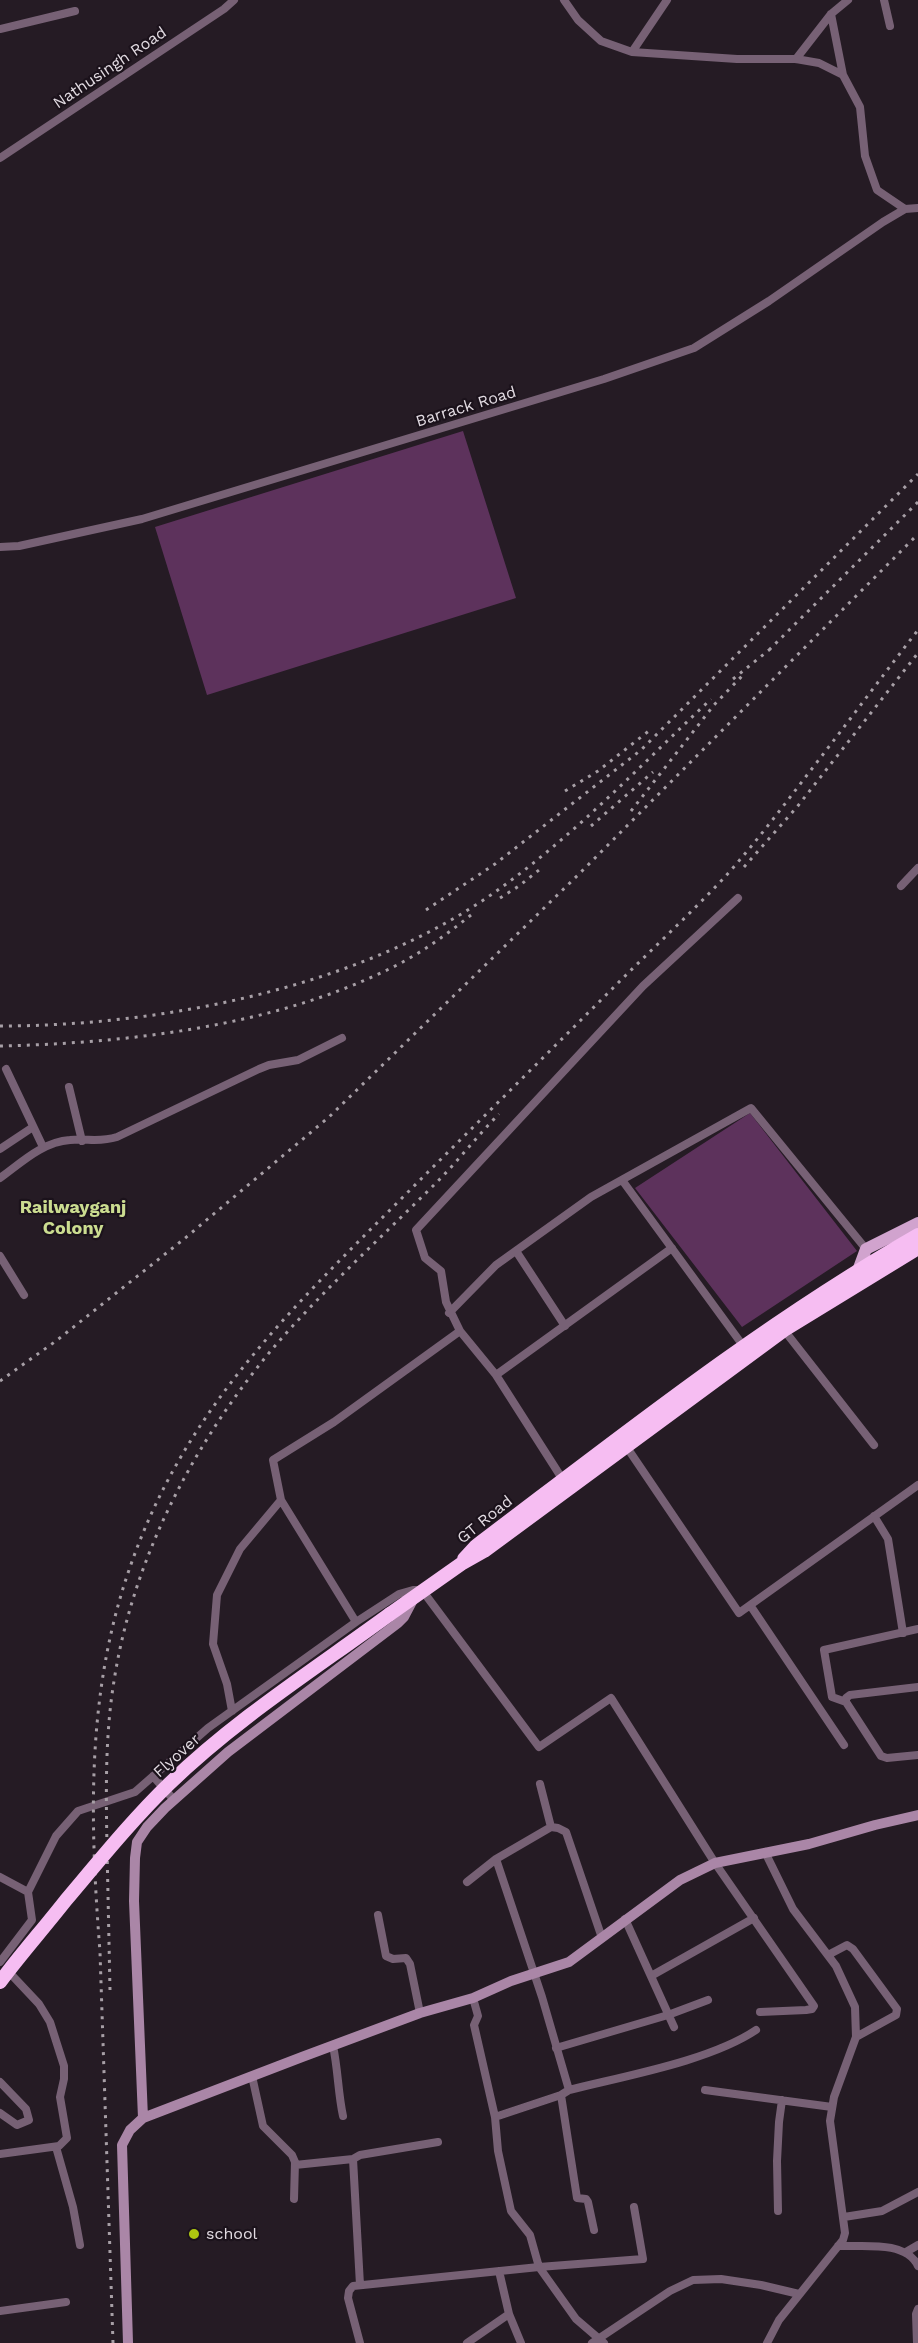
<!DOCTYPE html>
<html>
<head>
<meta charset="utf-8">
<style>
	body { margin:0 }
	canvas { display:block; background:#251b24 }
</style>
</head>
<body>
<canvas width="918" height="2343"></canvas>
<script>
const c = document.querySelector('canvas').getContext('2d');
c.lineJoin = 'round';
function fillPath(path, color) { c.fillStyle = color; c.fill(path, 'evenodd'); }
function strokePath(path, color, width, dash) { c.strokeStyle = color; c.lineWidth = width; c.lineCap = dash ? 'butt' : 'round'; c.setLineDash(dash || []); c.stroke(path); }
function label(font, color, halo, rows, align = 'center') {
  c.font = font + ' "Work Sans",sans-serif'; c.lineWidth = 4.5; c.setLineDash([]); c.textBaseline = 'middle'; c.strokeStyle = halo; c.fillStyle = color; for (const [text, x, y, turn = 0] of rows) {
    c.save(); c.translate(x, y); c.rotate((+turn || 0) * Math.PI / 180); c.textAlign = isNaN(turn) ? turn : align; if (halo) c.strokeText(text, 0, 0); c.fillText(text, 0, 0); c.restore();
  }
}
fillPath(new Path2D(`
	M 463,431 L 516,598 L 207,695 L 155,527 Z
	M 750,1113 L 857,1251 L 742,1327 L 635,1188 Z`), '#5d325c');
strokePath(new Path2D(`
	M 564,0 L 578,20 L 601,41 L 632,52
	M 667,0 L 632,52 L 737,59 L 796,59 L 819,63 L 843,75 L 860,107 L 865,156 L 877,190 L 905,209
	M 884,0 L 890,26
	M 831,14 L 843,75
	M 0,29 L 75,11
	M 796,59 L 831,14 L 848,0
	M 0,158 L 224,9 L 234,0
	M 0,547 L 19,546 L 142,519 L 604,379 L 694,348 L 769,301 L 883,222 L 905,209 L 918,208
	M 901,886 L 918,868
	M 6,1069 L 43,1147
	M 69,1087 L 82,1141
	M 0,1149 L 33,1127
	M 0,1178 C 21,1163 42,1142 70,1140 C 87,1138 98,1143 117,1137 L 259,1069 L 269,1065 L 298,1060 L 342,1038
	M 622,1180 L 744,1347
	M 516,1251 L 565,1326
	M 0,1256 L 24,1295
	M 449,1313 L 496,1265 L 591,1197 L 751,1108 L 866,1249
	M 784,1330 L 874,1445
	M 460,1331 L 446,1302 L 441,1271 L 425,1258 L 416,1230 L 643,986 L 738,898
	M 496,1375 L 672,1248
	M 626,1446 L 739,1613 L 918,1485
	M 874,1516 L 888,1539 L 903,1633
	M 750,1605 L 844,1745
	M 356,1622 L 281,1500 L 273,1460 L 334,1422 L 460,1331 L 496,1375 L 563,1480
	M 918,1687 L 850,1695 L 846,1698 L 846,1702 L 881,1756 L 887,1758 L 918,1755
	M 846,1702 L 832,1697 L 824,1650 L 918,1629
	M 232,1711 L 227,1684 L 213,1644 L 217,1595 L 240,1549 L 281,1500
	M 153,1776 L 174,1800
	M 540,1784 L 551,1827 L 496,1859 L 542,1997 L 569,2090 L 561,2095 L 577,2198 L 586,2199 L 588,2202 L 594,2230
	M 551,1827 L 558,1828 L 566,1832 L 602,1938
	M 765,1852 L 793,1909 L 836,1966 L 855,2007 L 856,2037 L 834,2097 L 830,2121 L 845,2233 L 843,2240 L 779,2320 L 767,2343
	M 0,1877 L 28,1892
	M 467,1882 L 496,1859
	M 378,1915 L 386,1956 L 393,1959 L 406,1958 L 410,1964 L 420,2013
	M 625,1919 L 674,2027
	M 828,1955 L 847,1945 L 853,1949 L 897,2009 L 896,2015 L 856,2037
	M 0,1962 L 32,1920 L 28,1892 L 56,1836 L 78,1811 L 135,1792 L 208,1728 L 356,1622 L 399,1594 L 413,1590 L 422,1590 L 539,1747 L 611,1698 L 715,1863 L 814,2006 L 812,2009 L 806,2010 L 760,2012
	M 651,1976 L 754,1918
	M 473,1998 L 478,2016 L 474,2025 L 495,2117 L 561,2095
	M 333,2046 C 338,2069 338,2093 343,2116
	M 556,2048 L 668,2015 L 708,2000
	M 252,2076 L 263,2126 L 292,2155 L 295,2162 L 294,2199
	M 0,2082 L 26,2109 L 29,2120 L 17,2125 L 0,2113
	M 569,2090 C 624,2076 710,2061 756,2030
	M 705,2090 L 832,2107
	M 495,2117 L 498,2151 L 511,2211 L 530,2235 L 539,2267 L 643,2259 L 634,2207
	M 56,2147 L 73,2207 L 80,2245
	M 0,2154 L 59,2146 L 67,2138 L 60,2097 L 64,2079 L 64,2066 L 50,2022 L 39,2004 L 7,1970
	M 295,2165 L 353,2159
	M 778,2211 L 777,2161 L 779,2122 L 782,2100
	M 844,2217 L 882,2211 L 918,2192
	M 838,2246 C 862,2247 906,2240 918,2266
	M 906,2252 L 918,2245
	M 499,2271 L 509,2314 L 521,2343
	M 360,2285 L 353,2159 L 360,2155 L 438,2142
	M 0,2311 L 66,2302
	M 360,2343 L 348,2298 L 349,2291 L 353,2286 L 539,2267 L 576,2319 L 604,2343
	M 467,2343 L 509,2314
	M 592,2343 L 670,2291 L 693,2280 L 721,2279 L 761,2285 L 799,2294
	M 917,2343 L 916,2314 L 918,2309`), '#776175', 8);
strokePath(new Path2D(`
	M 143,2118 L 134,1901 L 135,1858 L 137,1842 L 147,1827 L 165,1808 L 228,1752 L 398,1623 L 404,1617 L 414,1598
	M 128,2343 L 122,2145 L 130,2130 L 143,2118 L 302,2057 L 420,2013 L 473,1998 L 511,1981 L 569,1962 L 680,1880 L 715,1863 L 809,1844 L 875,1825 L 918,1815`), '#aa86a7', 10);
strokePath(new Path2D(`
	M 859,1268 L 866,1249 L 918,1223`), '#d1a3ce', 12);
strokePath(new Path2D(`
	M 464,1559 L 476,1546 C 619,1438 762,1324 918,1235
	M 390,1614 L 461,1564 L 484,1551 L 784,1330 L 918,1248`), '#f6bdf2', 14);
strokePath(new Path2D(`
	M 769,650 L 918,502
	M 733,679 L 774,646
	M 565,791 L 598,771 L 650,730
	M 631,811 L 714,705 L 742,676
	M 591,826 L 653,772
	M 744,867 L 797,807 L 918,653
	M 500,898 L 519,886 L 539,870
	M 426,910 L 495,864 L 641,750 L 918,474
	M 0,1026 C 163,1026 361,987 495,892 C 574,836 641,765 711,699
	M 0,1046 C 129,1043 275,1026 391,968 C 420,954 446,935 471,915
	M 0,1381 L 56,1341 L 184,1239 L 329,1117 L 578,875 L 918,534
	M 110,1990 C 109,1942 108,1895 107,1848 C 106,1792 105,1736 114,1681 C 133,1558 194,1442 274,1347 C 325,1288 386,1233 441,1178 C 461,1157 479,1134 499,1114
	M 113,2343 L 100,1952 C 90,1823 86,1697 128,1573 C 182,1412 288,1312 404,1196 C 475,1125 547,1054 618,983 C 652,949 688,916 722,880 C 755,844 784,805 814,766 C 849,721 883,675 918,630`), '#a79fa6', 3, [3, 6]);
strokePath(new Path2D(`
	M 0,1982 C 21,1954 44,1928 66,1900 C 99,1861 132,1820 169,1784 C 236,1719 315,1669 390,1614`), '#f6bdf2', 14);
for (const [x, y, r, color] of [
	[194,2234,6,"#adc610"]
]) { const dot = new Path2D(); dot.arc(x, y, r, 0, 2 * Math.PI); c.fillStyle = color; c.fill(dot); strokePath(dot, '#1b121b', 2); }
label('16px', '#e2dbe2', '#1b121b', [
	["Nathusingh Road",110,68,-34],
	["Barrack Road",466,407,-17],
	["GT Road",485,1520,-39],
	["Flyover",177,1756,-42]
]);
label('16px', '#e2dbe2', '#1b121b', [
	["school",206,2234]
], 'left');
label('bold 18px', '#cbdc90', '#1b121b', [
	["Railwayganj",73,1208],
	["Colony",73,1229]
]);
</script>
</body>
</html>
